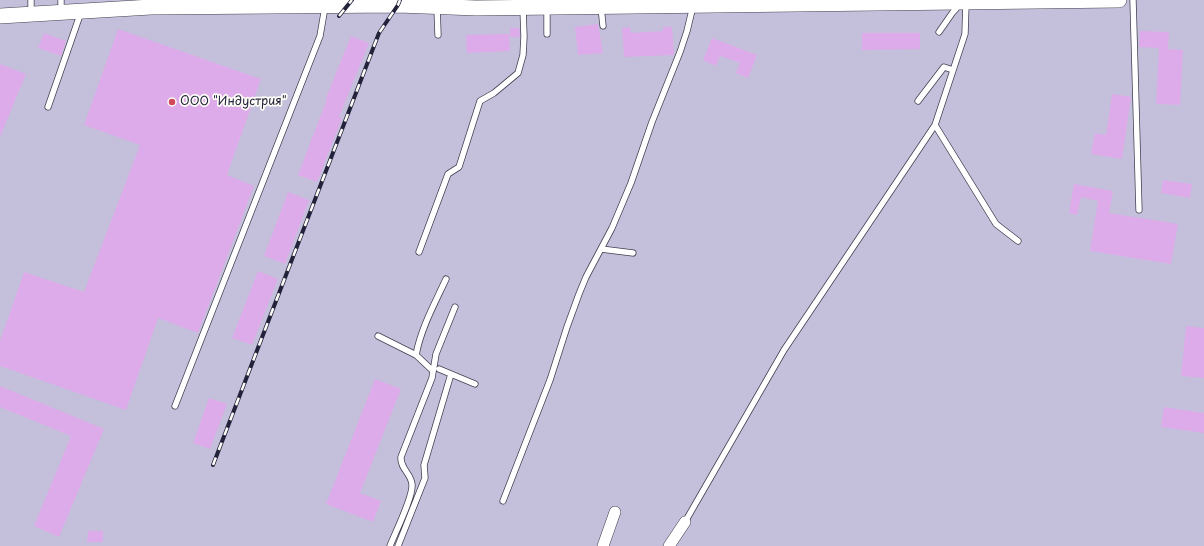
<!DOCTYPE html>
<html>
<head>
<meta charset="utf-8">
<style>
	body { margin:0 }
	canvas { display:block; background:#ece7ca }
</style>
</head>
<body>
<canvas width="1204" height="546"></canvas>
<script>
const c = document.querySelector('canvas').getContext('2d');
c.lineJoin = 'round';
function fillPath(path, color) { c.fillStyle = color; c.fill(path, 'evenodd'); }
function strokePath(path, color, width, dash) { c.strokeStyle = color; c.lineWidth = width; c.lineCap = dash ? 'butt' : 'round'; c.setLineDash(dash || []); c.stroke(path); }
function label(font, color, halo, rows, align = 'center') {
  c.font = font + ' "Playpen Sans",sans-serif'; c.lineWidth = 3.5; c.setLineDash([]); c.textBaseline = 'middle'; c.strokeStyle = halo; c.fillStyle = color; for (const [text, x, y, turn = 0] of rows) {
    c.save(); c.translate(x, y); c.rotate((+turn || 0) * Math.PI / 180); c.textAlign = isNaN(turn) ? turn : align; if (halo) c.strokeText(text, 0, 0); c.fillText(text, 0, 0); c.restore();
  }
}
fillPath(new Path2D(`
	M 0,0 L 1204,0 L 1204,546 L 0,546 Z`), '#c4c0db');
fillPath(new Path2D(`
	M 598,24 L 603,53 L 578,55 L 575,27 Z
	M 630,27 L 631,33 L 663,31 L 663,27 L 672,27 L 674,55 L 624,57 L 622,28 Z
	M 510,28 L 519,28 L 520,37 L 510,37 Z
	M 118,29 L 261,79 L 227,175 L 254,186 L 198,333 L 158,318 L 126,410 L 0,366 L 0,341 L 24,272 L 84,292 L 140,145 L 84,125 Z
	M 1140,31 L 1169,32 L 1168,49 L 1183,50 L 1180,105 L 1156,104 L 1159,48 L 1139,47 Z
	M 44,33 L 66,41 L 61,56 L 38,48 Z
	M 862,33 L 920,33 L 920,49 L 862,50 Z
	M 509,34 L 510,51 L 467,53 L 466,35 Z
	M 351,36 L 369,43 L 339,117 L 342,118 L 317,182 L 298,175 L 327,99 L 326,98 Z
	M 712,38 L 757,55 L 748,78 L 736,73 L 740,63 L 720,56 L 716,66 L 703,60 Z
	M 0,64 L 26,74 L 0,137 Z
	M 1112,94 L 1131,97 L 1122,159 L 1091,154 L 1095,133 L 1106,135 Z
	M 1163,180 L 1192,184 L 1190,198 L 1161,193 Z
	M 1074,184 L 1113,191 L 1109,213 L 1178,224 L 1171,264 L 1090,251 L 1098,201 L 1081,197 L 1077,215 L 1069,213 Z
	M 288,192 L 309,200 L 285,264 L 264,256 Z
	M 258,271 L 278,279 L 252,345 L 232,338 Z
	M 1186,326 L 1204,328 L 1204,378 L 1181,376 Z
	M 375,379 L 401,389 L 360,493 L 381,501 L 373,522 L 326,504 Z
	M 0,386 L 104,429 L 59,537 L 34,526 L 71,436 L 0,407 Z
	M 209,398 L 227,404 L 210,449 L 193,443 Z
	M 1164,407 L 1204,413 L 1204,433 L 1161,427 Z
	M 88,531 L 103,531 L 103,542 L 87,542 Z`), '#ddabe9');
const lane = new Path2D(`
	M 31,0 L 31,13
	M 61,0 L 61,12
	M 1133,0 L 1139,210
	M 437,7 L 438,35
	M 601,7 L 603,26
	M 939,32 L 953,12 L 956,9 L 957,3
	M 547,34 L 547,8
	M 918,101 L 944,67 L 953,70
	M 48,107 L 81,12
	M 935,125 L 996,224 L 1018,241
	M 601,249 L 633,253
	M 419,252 L 448,174 L 459,167 L 480,101 L 494,93 L 518,73 L 523,55 L 524,37 L 523,8
	M 378,336 L 416,355
	M 439,369 L 475,384
	M 433,371 L 416,355 C 421,328 435,303 446,279
	M 175,406 L 320,36 L 325,7
	M 503,501 L 550,380 L 567,327 L 579,294 L 586,277 L 612,228 L 631,183 L 652,122 L 680,52 L 687,31 L 693,6
	M 685,522 L 784,350 L 935,125 L 965,34 L 966,3
	M 390,546 C 395,533 413,497 412,485 C 412,474 400,469 401,457 L 432,378 L 436,354 L 455,307
	M 398,546 L 425,478 L 424,465 L 451,374`);
const street = new Path2D(`
	M 603,546 L 615,512
	M 669,546 L 685,522`);
const secondary = new Path2D(`
	M 0,16 L 151,7 L 398,5 L 476,8 L 1119,0`);
strokePath(lane, '#404050', 7);
strokePath(street, '#404050', 12);
strokePath(secondary, '#404050', 16);
strokePath(lane, '#fff', 5.5);
strokePath(street, '#fff', 11);
strokePath(secondary, '#fff', 15);
const rail = new Path2D(`
	M 339,16 L 352,0
	M 213,465 L 379,33 L 398,5 L 400,0`);
strokePath(rail, '#22223b', 4);
strokePath(rail, '#fdfcf7', 2.5, [8]);
for (const [x, y, r, color] of [
	[172,102,4,"#d1495b"]
]) { const dot = new Path2D(); dot.arc(x, y, r, 0, 2 * Math.PI); c.fillStyle = color; c.fill(dot); strokePath(dot, '#fdfcf7', 1.5); }
label('12px', '#22223b', '#fdfcf7', [
	["ООО \"Индустрия\"",180,102]
], 'left');
</script>
</body>
</html>
